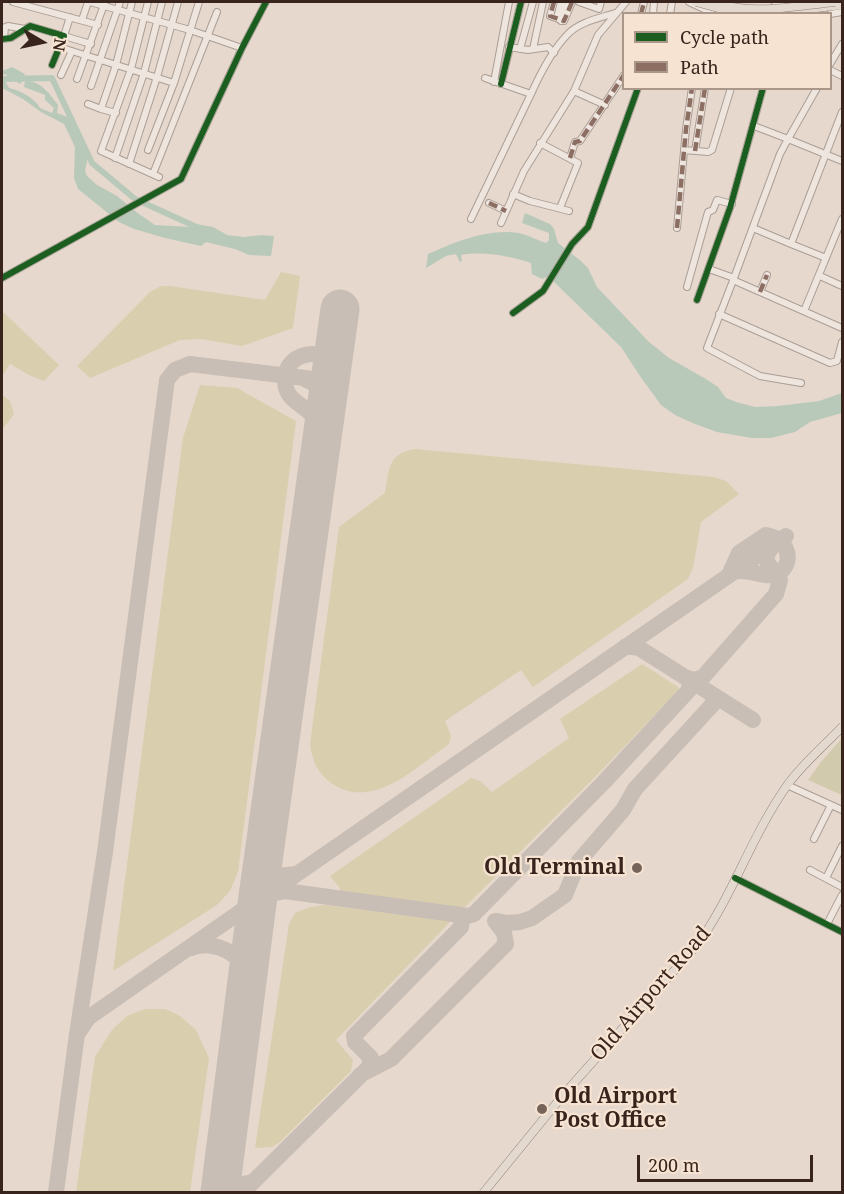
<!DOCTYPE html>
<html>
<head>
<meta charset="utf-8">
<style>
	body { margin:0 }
	#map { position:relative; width:844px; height:1194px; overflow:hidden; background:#e6d8cc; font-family:"Noto Serif",serif }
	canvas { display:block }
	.frame { position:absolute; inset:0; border:3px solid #39241d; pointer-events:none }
	.legend { position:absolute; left:622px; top:12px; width:210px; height:78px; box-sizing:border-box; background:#f7e3d1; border:2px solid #ab9789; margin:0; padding:8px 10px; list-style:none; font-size:18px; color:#39241d }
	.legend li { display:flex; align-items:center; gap:12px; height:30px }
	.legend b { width:30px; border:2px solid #ab9789 }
	.north { position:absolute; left:12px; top:12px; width:60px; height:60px; -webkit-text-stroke:4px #f7e3d1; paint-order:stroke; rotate:99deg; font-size:16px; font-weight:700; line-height:24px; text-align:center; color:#39241d }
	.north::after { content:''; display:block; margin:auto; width:21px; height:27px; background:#39241d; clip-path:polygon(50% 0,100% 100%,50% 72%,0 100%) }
	.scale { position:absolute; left:637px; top:1155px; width:176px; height:27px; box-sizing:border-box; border:3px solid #39241d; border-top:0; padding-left:8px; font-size:18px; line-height:21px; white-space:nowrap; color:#39241d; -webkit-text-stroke:4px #f7e3d1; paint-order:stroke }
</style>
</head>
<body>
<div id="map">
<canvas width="844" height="1194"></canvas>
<div class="frame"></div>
<ul class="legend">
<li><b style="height:8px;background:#1b5e20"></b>Cycle path</li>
<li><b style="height:8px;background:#8d6e63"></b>Path</li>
</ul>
<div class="north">N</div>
<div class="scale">200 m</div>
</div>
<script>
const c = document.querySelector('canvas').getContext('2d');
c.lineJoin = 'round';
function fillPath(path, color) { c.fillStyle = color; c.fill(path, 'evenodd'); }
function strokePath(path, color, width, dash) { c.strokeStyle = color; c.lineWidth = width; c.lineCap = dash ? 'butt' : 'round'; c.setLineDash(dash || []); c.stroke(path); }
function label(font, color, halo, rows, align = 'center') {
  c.font = font + ' "Noto Serif",serif'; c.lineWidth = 4.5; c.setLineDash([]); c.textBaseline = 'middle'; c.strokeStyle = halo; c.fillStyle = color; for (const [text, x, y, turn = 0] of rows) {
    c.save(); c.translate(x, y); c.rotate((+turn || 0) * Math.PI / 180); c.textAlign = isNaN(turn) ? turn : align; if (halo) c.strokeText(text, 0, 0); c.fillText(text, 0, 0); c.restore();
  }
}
fillPath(new Path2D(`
	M 281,272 L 300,276 L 293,328 L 242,346 L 201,339 L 180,340 L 90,378 L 77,366 L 150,292 L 161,286 L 170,286 L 265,300 Z
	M 2,311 L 59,365 L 44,381 L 29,375 L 10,364 L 2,376 Z
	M 200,385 L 237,388 L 296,421 L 238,872 L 230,891 L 217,905 L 113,971 L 183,438 Z
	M 2,395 L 10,401 L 14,414 L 2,430 Z
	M 415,449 L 714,477 L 726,481 L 739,494 L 701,522 L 693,568 L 688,579 L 533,687 L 521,670 L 445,721 L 451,736 L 449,744 C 416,767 373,812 331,783 C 318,773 312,761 310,744 L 339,527 L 385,493 C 389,470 387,454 415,449 Z
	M 642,664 L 678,687 L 679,690 L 595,777 L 464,908 L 340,891 L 340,888 L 330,876 L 471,778 L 480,781 L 492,792 L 569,738 L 560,719 Z
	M 325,905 L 451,921 L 336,1040 L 353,1060 L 351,1071 L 280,1142 L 272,1147 L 255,1148 L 289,924 L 295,913 L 310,907 Z
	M 145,1009 L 165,1009 L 180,1016 L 196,1030 L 209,1058 L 190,1192 L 76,1192 L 95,1057 L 112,1030 L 127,1016 Z`), '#d9cfae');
fillPath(new Path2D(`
	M 842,738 L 842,795 L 808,780 L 821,762 Z`), '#d2caad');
fillPath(new Path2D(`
	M 12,67 L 25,74 L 24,76 L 28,77 L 29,81 C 42,83 50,94 58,105 L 57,113 L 68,117 L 86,154 L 87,161 L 85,171 L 87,176 L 97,185 L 117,196 L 139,214 L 155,225 L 192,227 L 196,224 L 213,227 L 227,235 L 244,237 L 262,235 L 274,236 L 271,256 L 249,255 L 235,249 L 206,242 L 201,246 L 165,238 L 134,229 L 119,222 L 78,189 L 74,178 L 75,147 L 64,124 L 41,112 L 23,99 L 2,88 L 2,75 L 9,88 C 19,90 35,98 40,108 L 52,113 L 54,108 L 45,100 L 45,95 L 24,87 L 25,81 L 22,81 L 20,84 L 5,74 L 2,75 L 2,71 Z
	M 525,213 L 550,224 L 554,229 L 558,243 L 581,261 L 588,268 L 597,287 L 649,342 L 669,358 L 706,379 L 718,387 L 726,398 L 736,402 L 755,407 L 778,406 L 819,401 L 842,393 L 842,413 L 810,422 L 795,432 L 771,438 L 752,438 L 717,432 L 695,424 L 675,415 L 661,405 L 642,379 L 621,347 L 553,281 L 547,277 L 542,279 L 532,274 L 531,263 C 509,256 484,251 461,255 L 462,261 L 460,262 L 456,254 L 446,256 L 426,268 L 428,254 C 455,242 488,228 519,233 C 528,235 537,240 546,243 L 549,240 L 549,233 L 522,223 Z`), '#b8c9ba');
strokePath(new Path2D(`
	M 2,79 L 52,78 L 92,163 L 135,199 L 201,229`), '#b8c9ba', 6);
strokePath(new Path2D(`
	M 306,380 C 318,384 325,392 327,405
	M 322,441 C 320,402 287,410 285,382 C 283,346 340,344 340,380 C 340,396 328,422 323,437
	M 729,575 L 739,553 L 766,535 C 775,537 781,539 785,547 C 788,553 789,559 786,565 C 775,587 751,566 734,572
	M 626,646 L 639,648 L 753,720
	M 687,678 L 694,680 L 703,677 L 776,594 L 780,580 C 774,566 758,563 773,546
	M 264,854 L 268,865 L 278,876 L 296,874
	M 271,894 L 285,891 L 468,916
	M 256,911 L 264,899 L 278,887 L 786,536
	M 468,916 L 474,914 L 604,782 L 689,690 L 690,685 L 687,678
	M 191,948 C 214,939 246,954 247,980
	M 78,1033 L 88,1018 L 250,905 L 259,893
	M 360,1075 L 391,1059 L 506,944 L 504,933 L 495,921 L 507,923 L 520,922 L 532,918 L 565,895 L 579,861 L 623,810 L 635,789 L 713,704 L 713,697 L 711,694
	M 223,1171 L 226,1181 C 236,1186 242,1185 252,1182
	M 56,1192 L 77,1034 L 105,852 L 167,380 L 175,370 L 190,364 L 313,379 L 325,374 L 333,362
	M 243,1192 L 369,1067 L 371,1058 L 355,1042 L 354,1036 L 461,927 L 462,918 L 459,915`), '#c9beb5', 16);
strokePath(new Path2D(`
	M 220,1192 L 256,911 L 340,309`), '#c9beb5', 39);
const minor = new Path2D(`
	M 13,2 L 98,25
	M 90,2 L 190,30 L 242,48
	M 148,2 L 131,69 L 101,151 L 159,177
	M 554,2 L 550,16 L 564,21 L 572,2
	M 579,2 L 599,9 L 601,2
	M 689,2 L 715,14
	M 775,5 L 805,2
	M 641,14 L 644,2
	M 653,14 L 654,2
	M 670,14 L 672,2
	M 830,14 L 842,12
	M 70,17 L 64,36 L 91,44
	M 557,18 L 561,2
	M 82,20 L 88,2
	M 561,21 L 566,2
	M 2,39 L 11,38 L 30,26 L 64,36 L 52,65
	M 4,39 L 5,27 L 8,26 L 25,29
	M 59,47 L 174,83
	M 509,47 L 528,50 L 548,47 L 554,53
	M 520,49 L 533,2
	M 533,49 L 543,2
	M 830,64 L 842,44
	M 830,70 L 842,76
	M 61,75 L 72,51
	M 485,78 L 531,94 C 540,74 552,50 568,34 C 579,22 600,18 615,13
	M 77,79 L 105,2
	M 494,82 L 509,2
	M 501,84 L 521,2
	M 91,86 L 120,2
	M 817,88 L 788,139 L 842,161
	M 574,91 L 605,105
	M 88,104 L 101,109
	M 116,113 L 101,109 L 116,65 L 132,2
	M 540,143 L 578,163 L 560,208
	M 148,150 L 174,83 L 199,2
	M 684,150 L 708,152 L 712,150 L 731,88
	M 695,151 L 705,88
	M 115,158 L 144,73 L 162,2
	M 570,158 L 575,142 L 580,141 L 624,75
	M 129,164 L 157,77 L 178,2
	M 153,174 L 217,12
	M 513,194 L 530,201 L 569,211
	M 489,203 L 506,211
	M 471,219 L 531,94
	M 501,223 L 524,171 L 574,91 L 598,35 L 626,2
	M 677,228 L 686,129 L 692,88
	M 753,228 L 791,244
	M 826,258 L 791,244 L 842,112
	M 709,269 L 734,278 L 780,154 L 788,139 L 754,126
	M 820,276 L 842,286
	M 2,278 L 181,179 L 242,48 L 266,2
	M 734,278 L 707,348 L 760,376 L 801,383
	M 733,280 L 842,328
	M 687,287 L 708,212 L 713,210 L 717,200 L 732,204
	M 760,292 L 767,275
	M 697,300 L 730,208 L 763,88
	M 804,311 L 842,219
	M 513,313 L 543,291 L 572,244 L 588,227 L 638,88
	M 719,314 L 830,363 L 837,361 L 842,342
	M 787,785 L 842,810
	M 814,839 L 831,805
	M 810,870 L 842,887
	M 735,878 L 842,932
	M 826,878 L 842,846
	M 827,924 L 842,895`);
const major = new Path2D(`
	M 765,14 L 842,5
	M 484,1192 L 564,1094 L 698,944 C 733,895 751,837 786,787 C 800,766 825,745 842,727`);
strokePath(minor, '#ab9e95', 8);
strokePath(major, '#90837c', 9);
strokePath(minor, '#ede5de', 6);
strokePath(major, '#e4d9cf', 8);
const majorBridge = new Path2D(`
	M 696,2 L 740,14
	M 713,2 C 753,16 794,6 835,2`);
strokePath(majorBridge, '#90837c', 9, []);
strokePath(majorBridge, '#e4d9cf', 8);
strokePath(new Path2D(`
	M 554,2 L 550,16 L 564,21 L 572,2
	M 641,14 L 644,2
	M 695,151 L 705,88
	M 570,158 L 575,142 L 580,141 L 624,75
	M 489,203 L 506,211
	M 677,228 L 686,129 L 692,88
	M 760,292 L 767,275`), '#8d6e63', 4.5, [9, 4.5]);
strokePath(new Path2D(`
	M 2,39 L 11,38 L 30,26 L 64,36 L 52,65
	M 501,84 L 521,2
	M 2,278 L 181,179 L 242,48 L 266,2
	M 697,300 L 730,208 L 763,88
	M 513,313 L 543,291 L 572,244 L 588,227 L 638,88
	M 735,878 L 842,932`), '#1b5e20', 6);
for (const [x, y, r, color] of [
	[637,868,6,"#76635a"],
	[542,1109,6,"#76635a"]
]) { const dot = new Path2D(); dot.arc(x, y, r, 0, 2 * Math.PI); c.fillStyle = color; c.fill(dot); strokePath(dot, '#f7e3d1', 2); }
label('bold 21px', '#39241d', '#f7e3d1', [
	["Old Terminal",625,868],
	["Old Airport",554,1097,"left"],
	["Post Office",554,1121,"left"]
], 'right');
label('21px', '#39241d', '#f7e3d1', [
	["Old Airport Road",651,994,-49]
]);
</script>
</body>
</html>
